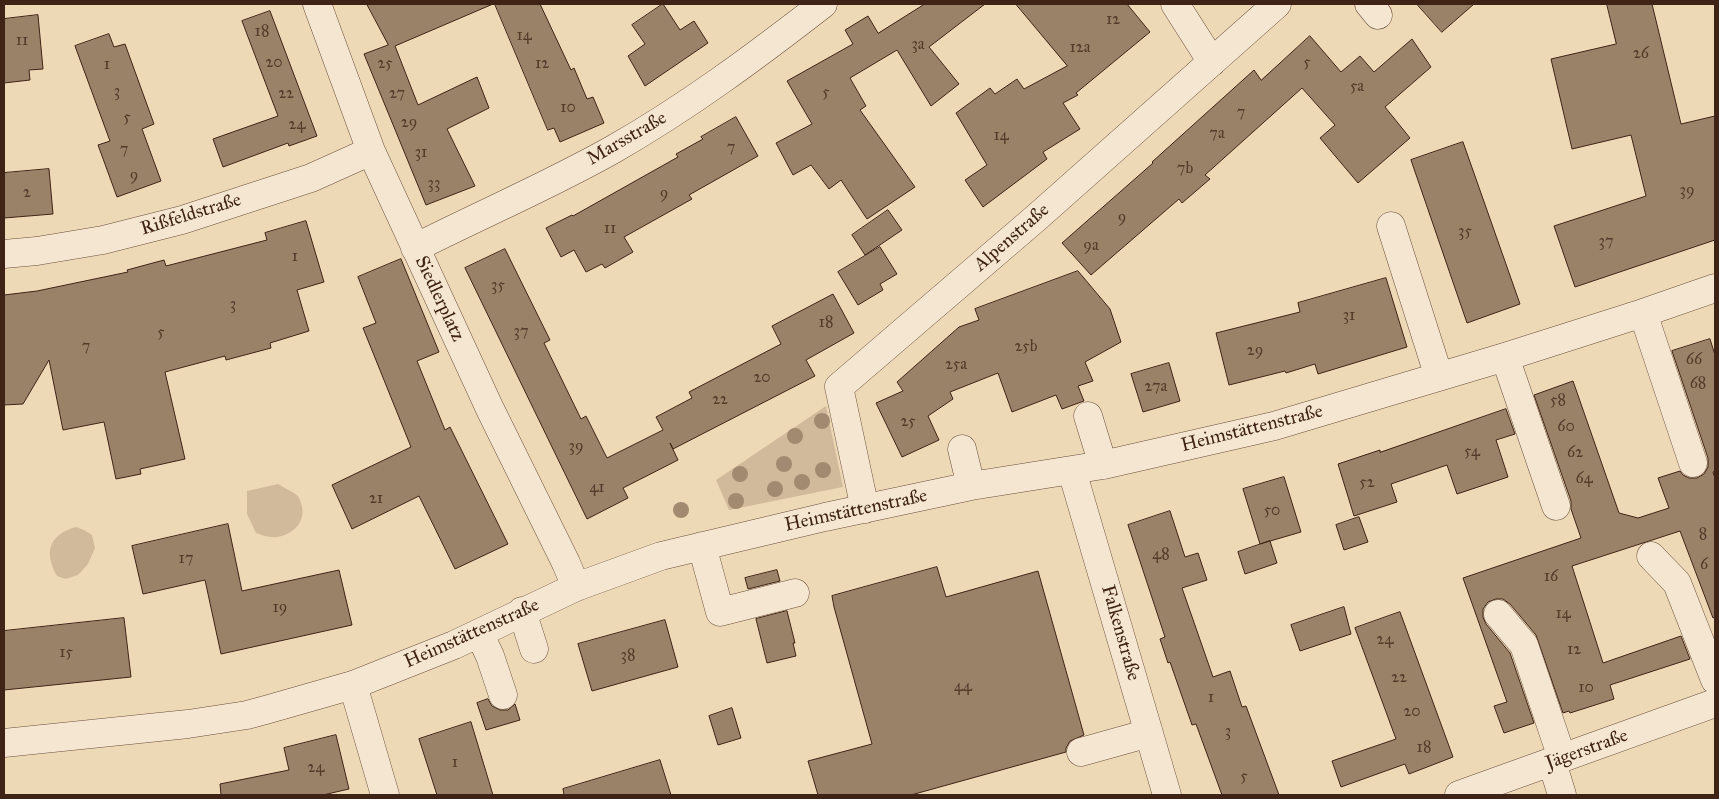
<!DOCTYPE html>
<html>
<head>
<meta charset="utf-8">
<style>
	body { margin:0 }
	#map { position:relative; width:1719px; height:799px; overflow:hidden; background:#eed9b6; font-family:"IM FELL Great Primer",serif }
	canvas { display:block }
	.frame { position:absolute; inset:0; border:5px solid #3f2316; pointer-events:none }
</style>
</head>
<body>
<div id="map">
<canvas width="1719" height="799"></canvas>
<div class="frame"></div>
</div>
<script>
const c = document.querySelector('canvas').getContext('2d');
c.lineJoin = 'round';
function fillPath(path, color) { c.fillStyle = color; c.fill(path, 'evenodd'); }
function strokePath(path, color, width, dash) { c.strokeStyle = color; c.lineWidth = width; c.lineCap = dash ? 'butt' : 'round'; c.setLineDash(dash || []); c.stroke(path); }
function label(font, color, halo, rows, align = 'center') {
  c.font = font + ' "IM FELL Great Primer",serif'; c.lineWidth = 4; c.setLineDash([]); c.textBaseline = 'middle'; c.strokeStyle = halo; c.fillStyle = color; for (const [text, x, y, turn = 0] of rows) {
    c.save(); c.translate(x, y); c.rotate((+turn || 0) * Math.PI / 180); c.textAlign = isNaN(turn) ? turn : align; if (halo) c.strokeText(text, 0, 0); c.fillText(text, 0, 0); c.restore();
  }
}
fillPath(new Path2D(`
	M 826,406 L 843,487 L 729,510 L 716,480 Z
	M 278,484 C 284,488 292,491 298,496 C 300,499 301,503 302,507 C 306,525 287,539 271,537 C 266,537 260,534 256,533 L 247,514 L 247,491 Z
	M 76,527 L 84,530 L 92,535 L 95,548 L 88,564 L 78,575 L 66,579 L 57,576 C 44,553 48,535 76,527 Z`), '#d0ba9b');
const building = new Path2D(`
	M 367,4 L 493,4 L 395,46 L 418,105 L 477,77 L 489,108 L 447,129 L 475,186 L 426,205 L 364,54 L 388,45 Z
	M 495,4 L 540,4 L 571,70 L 574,68 L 587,99 L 593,97 L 604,123 L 560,142 L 554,128 L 548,130 Z
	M 663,4 L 680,30 L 694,21 L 708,43 L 645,86 L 628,56 L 645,44 L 632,25 Z
	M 925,4 L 985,4 L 929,47 L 959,84 L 931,106 L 897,50 L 850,78 L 866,106 L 860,110 L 915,187 L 867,219 L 841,180 L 829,189 L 811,165 L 793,175 L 776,143 L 812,124 L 787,81 L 853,44 L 845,30 L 868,16 L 878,33 Z
	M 1016,4 L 1127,4 L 1150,32 L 1076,93 L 1078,95 L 1063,103 L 1080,129 L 1043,152 L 1047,159 L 983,207 L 965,180 L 987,165 L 956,113 L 990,88 L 995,94 L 1017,79 L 1024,89 L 1067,66 Z
	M 1417,4 L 1474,4 L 1442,32 Z
	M 1607,4 L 1652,4 L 1681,124 L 1715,116 L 1715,240 L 1575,287 L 1554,226 L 1646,196 L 1631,135 L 1572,149 L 1551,59 L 1616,44 Z
	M 270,11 L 317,136 L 289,146 L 288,143 L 223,167 L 213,139 L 278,116 L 242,21 Z
	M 38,15 L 43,69 L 29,70 L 30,80 L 4,83 L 4,19 Z
	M 109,34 L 114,47 L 125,44 L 154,124 L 142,129 L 161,181 L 117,197 L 98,145 L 110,141 L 75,46 Z
	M 1310,36 L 1341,72 L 1360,56 L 1374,72 L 1412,39 L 1431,67 L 1385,107 L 1410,138 L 1358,183 L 1320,138 L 1335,125 L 1302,88 L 1205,175 L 1210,179 L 1182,203 L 1179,199 L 1091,275 L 1062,243 L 1153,163 L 1152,162 L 1254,70 L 1261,80 Z
	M 736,117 L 758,156 L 689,195 L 692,199 L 624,237 L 633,252 L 605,268 L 602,264 L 586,272 L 574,250 L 561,257 L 546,228 L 572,215 L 573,216 L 678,157 L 676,154 L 703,139 L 701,137 Z
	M 1463,142 L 1520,304 L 1467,323 L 1411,160 Z
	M 49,169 L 53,214 L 4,218 L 4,173 Z
	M 888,210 L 902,230 L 865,255 L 852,235 Z
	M 306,221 L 324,282 L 297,290 L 309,331 L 270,343 L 271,348 L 226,360 L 225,356 L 165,372 L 185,459 L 140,469 L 141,474 L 116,479 L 104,422 L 63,430 L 49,360 L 23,404 L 4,405 L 4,295 L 37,291 L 128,272 L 127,270 L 164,260 L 166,266 L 267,240 L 265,233 Z
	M 880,247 L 897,274 L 880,284 L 883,290 L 858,305 L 838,272 Z
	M 505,249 L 550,340 L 544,343 L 581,419 L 586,416 L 607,458 L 663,430 L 656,417 L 692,398 L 689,392 L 781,344 L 772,326 L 833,294 L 854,333 L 806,360 L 815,376 L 673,449 L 670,443 L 678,460 L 623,488 L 628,498 L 587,519 L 465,268 Z
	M 401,259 L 439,352 L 417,361 L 445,430 L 450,427 L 508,544 L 455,569 L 419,496 L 352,529 L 332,485 L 411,447 L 363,328 L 376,323 L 358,277 Z
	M 1078,271 L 1110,309 L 1121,342 L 1085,362 L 1093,381 L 1078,386 L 1084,401 L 1062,409 L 1056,395 L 1012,412 L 998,373 L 950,392 L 953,399 L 928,416 L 939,440 L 902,457 L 876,403 L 903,391 L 897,382 L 959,327 L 979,320 L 975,309 Z
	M 1386,278 L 1407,347 L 1318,374 L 1315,364 L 1286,373 L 1285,371 L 1229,385 L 1216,333 L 1300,312 L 1298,303 Z
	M 1710,339 L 1715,355 L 1715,471 L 1713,472 L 1715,478 L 1715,617 L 1713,618 L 1680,531 L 1572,566 L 1603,663 L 1681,636 L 1690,659 L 1610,685 L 1614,699 L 1570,713 L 1569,711 L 1563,713 L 1536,635 L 1510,604 L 1503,599 L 1496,599 L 1488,602 L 1483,609 L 1483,617 L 1486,624 L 1510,653 L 1534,723 L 1504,733 L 1494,706 L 1507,702 L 1463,578 L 1581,538 L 1571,509 L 1571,501 L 1534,395 L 1573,381 L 1619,513 L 1638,518 L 1669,508 L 1658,478 L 1680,471 L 1683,475 L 1689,478 L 1697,478 L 1704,474 L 1708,467 L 1708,458 L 1672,351 Z
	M 1169,363 L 1180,401 L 1143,412 L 1131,374 Z
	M 1506,409 L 1515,434 L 1496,440 L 1508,477 L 1457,494 L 1447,465 L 1391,484 L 1397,502 L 1354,516 L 1338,464 L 1380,450 L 1380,452 Z
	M 1284,477 L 1301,532 L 1260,544 L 1243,489 Z
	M 1170,511 L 1185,557 L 1198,553 L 1207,580 L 1182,588 L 1213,677 L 1230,671 L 1242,707 L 1246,706 L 1279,795 L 1222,795 L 1196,724 L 1192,725 L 1170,662 L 1168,663 L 1160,639 L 1165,637 L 1128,525 Z
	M 1359,517 L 1368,542 L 1344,550 L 1336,525 Z
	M 228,524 L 242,591 L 339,570 L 352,625 L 221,654 L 205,580 L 143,594 L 132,546 Z
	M 1270,541 L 1277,563 L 1245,574 L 1238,552 Z
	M 937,567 L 946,597 L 1038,571 L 1084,735 L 1070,741 L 1066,748 L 1066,752 L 911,795 L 818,795 L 808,761 L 872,744 L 834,607 L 832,596 Z
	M 777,570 L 780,581 L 748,589 L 745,578 Z
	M 1344,607 L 1351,634 L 1300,651 L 1291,625 Z
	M 787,611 L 795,643 L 793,643 L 796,656 L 767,663 L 756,619 Z
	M 1400,612 L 1453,757 L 1409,774 L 1405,764 L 1341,787 L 1332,761 L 1396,739 L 1355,628 Z
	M 124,618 L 131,677 L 4,690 L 4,631 Z
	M 665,620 L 678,667 L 592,691 L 578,644 Z
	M 488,699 L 492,706 L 500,710 L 508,710 L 515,704 L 520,720 L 486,730 L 477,703 Z
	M 732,708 L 741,738 L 718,745 L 709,716 Z
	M 471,722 L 493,795 L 437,795 L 419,739 Z
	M 336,735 L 349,789 L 323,795 L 221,795 L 220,784 L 289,770 L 284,748 Z
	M 660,760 L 671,795 L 564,795 L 563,789 Z`);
fillPath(building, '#9a8269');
strokePath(building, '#3f2316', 1);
const minor = new Path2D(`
	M 317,4 L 371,151 L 490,409 L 566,563 L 576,587
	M 1175,4 L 1212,62
	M 1369,4 L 1378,15
	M 1391,226 L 1439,377
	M 415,248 C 480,215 548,186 612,150 C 686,108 756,56 823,4
	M 4,254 L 37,251 L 103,240 L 182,220 L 311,178 L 371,151
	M 1643,313 L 1693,463
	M 1505,357 L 1556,506
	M 1088,416 L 1103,465
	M 962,449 L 971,486
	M 1072,471 L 1167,795
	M 865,509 L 839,387 L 1036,218 L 1277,4
	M 702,546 L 720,612 L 795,593
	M 1651,556 L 1677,583 L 1715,680
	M 522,611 L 534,649
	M 1498,614 L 1524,645 L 1562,758
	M 479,633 L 490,656 L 503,695
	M 353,685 L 385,795
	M 4,743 L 188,724 L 247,715 L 269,709 L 353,685 L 454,645 L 576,587 L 661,556 L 825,517 L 971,486 L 1103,465 L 1274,426 L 1505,357 L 1643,313 L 1715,288
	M 1081,752 L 1149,733
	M 1552,762 L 1562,795
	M 1459,795 L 1715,703`);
strokePath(minor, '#6b503e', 29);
strokePath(minor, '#f4e6d0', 28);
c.fillStyle = '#a28a70';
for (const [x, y] of [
	[822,421],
	[795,436],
	[784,464],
	[823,470],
	[740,474],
	[802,482],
	[775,489],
	[736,501],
	[681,510]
]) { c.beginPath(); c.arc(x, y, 8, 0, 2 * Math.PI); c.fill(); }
label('16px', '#563b2b', null, [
	["12",1113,20],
	["18",262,32],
	["14",524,36],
	["11",22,41],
	["3a",918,45],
	["12a",1080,48],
	["26",1641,54],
	["20",274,63],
	["5",1307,63],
	["25",385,64],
	["12",542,64],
	["1",107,65],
	["5a",1357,87],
	["3",117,92],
	["5",826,93],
	["22",286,94],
	["27",397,94],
	["10",568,108],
	["7",1241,113],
	["5",127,118],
	["29",409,123],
	["24",297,125],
	["7a",1217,134],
	["14",1001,136],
	["7",731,148],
	["7",124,150],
	["31",421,153],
	["7b",1185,169],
	["9",134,176],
	["33",434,184],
	["39",1687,191],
	["2",27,193],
	["9",664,194],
	["9",1122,218],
	["11",610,229],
	["35",1465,232],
	["37",1606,242],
	["9a",1091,246],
	["1",295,257],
	["35",498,286],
	["3",233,305],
	["31",1349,316],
	["18",826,323],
	["37",521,332],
	["5",161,333],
	["7",86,347],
	["25b",1026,347],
	["29",1255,351],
	["66",1694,360],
	["25a",956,365],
	["20",762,378],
	["68",1698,384],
	["27a",1156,387],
	["22",720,400],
	["58",1558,401],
	["25",908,422],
	["60",1566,427],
	["39",576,447],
	["54",1472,452],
	["62",1575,453],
	["64",1584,479],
	["52",1367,483],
	["41",597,488],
	["21",376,499],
	["50",1272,511],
	["8",1703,535],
	["48",1161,555],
	["17",186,559],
	["6",1704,565],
	["16",1551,577],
	["19",280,608],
	["14",1563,614],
	["24",1385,640],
	["12",1574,650],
	["15",66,653],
	["38",628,656],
	["22",1399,678],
	["44",963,687],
	["10",1586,688],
	["1",1211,698],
	["20",1412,712],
	["3",1228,732],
	["18",1424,748],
	["1",455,763],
	["24",316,768],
	["5",1244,777]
]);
label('19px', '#3f2316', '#f4e6d0', [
	["Marsstraße",627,139,-30],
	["Rißfeldstraße",191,215,-17],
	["Alpenstraße",1012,238,-41],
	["Siedlerplatz",439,299,65],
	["Heimstättenstraße",1252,429,-14],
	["Heimstättenstraße",856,511,-12],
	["Falkenstraße",1120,633,74],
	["Heimstättenstraße",472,634,-24],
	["Jägerstraße",1587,750,-20]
]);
</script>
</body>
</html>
